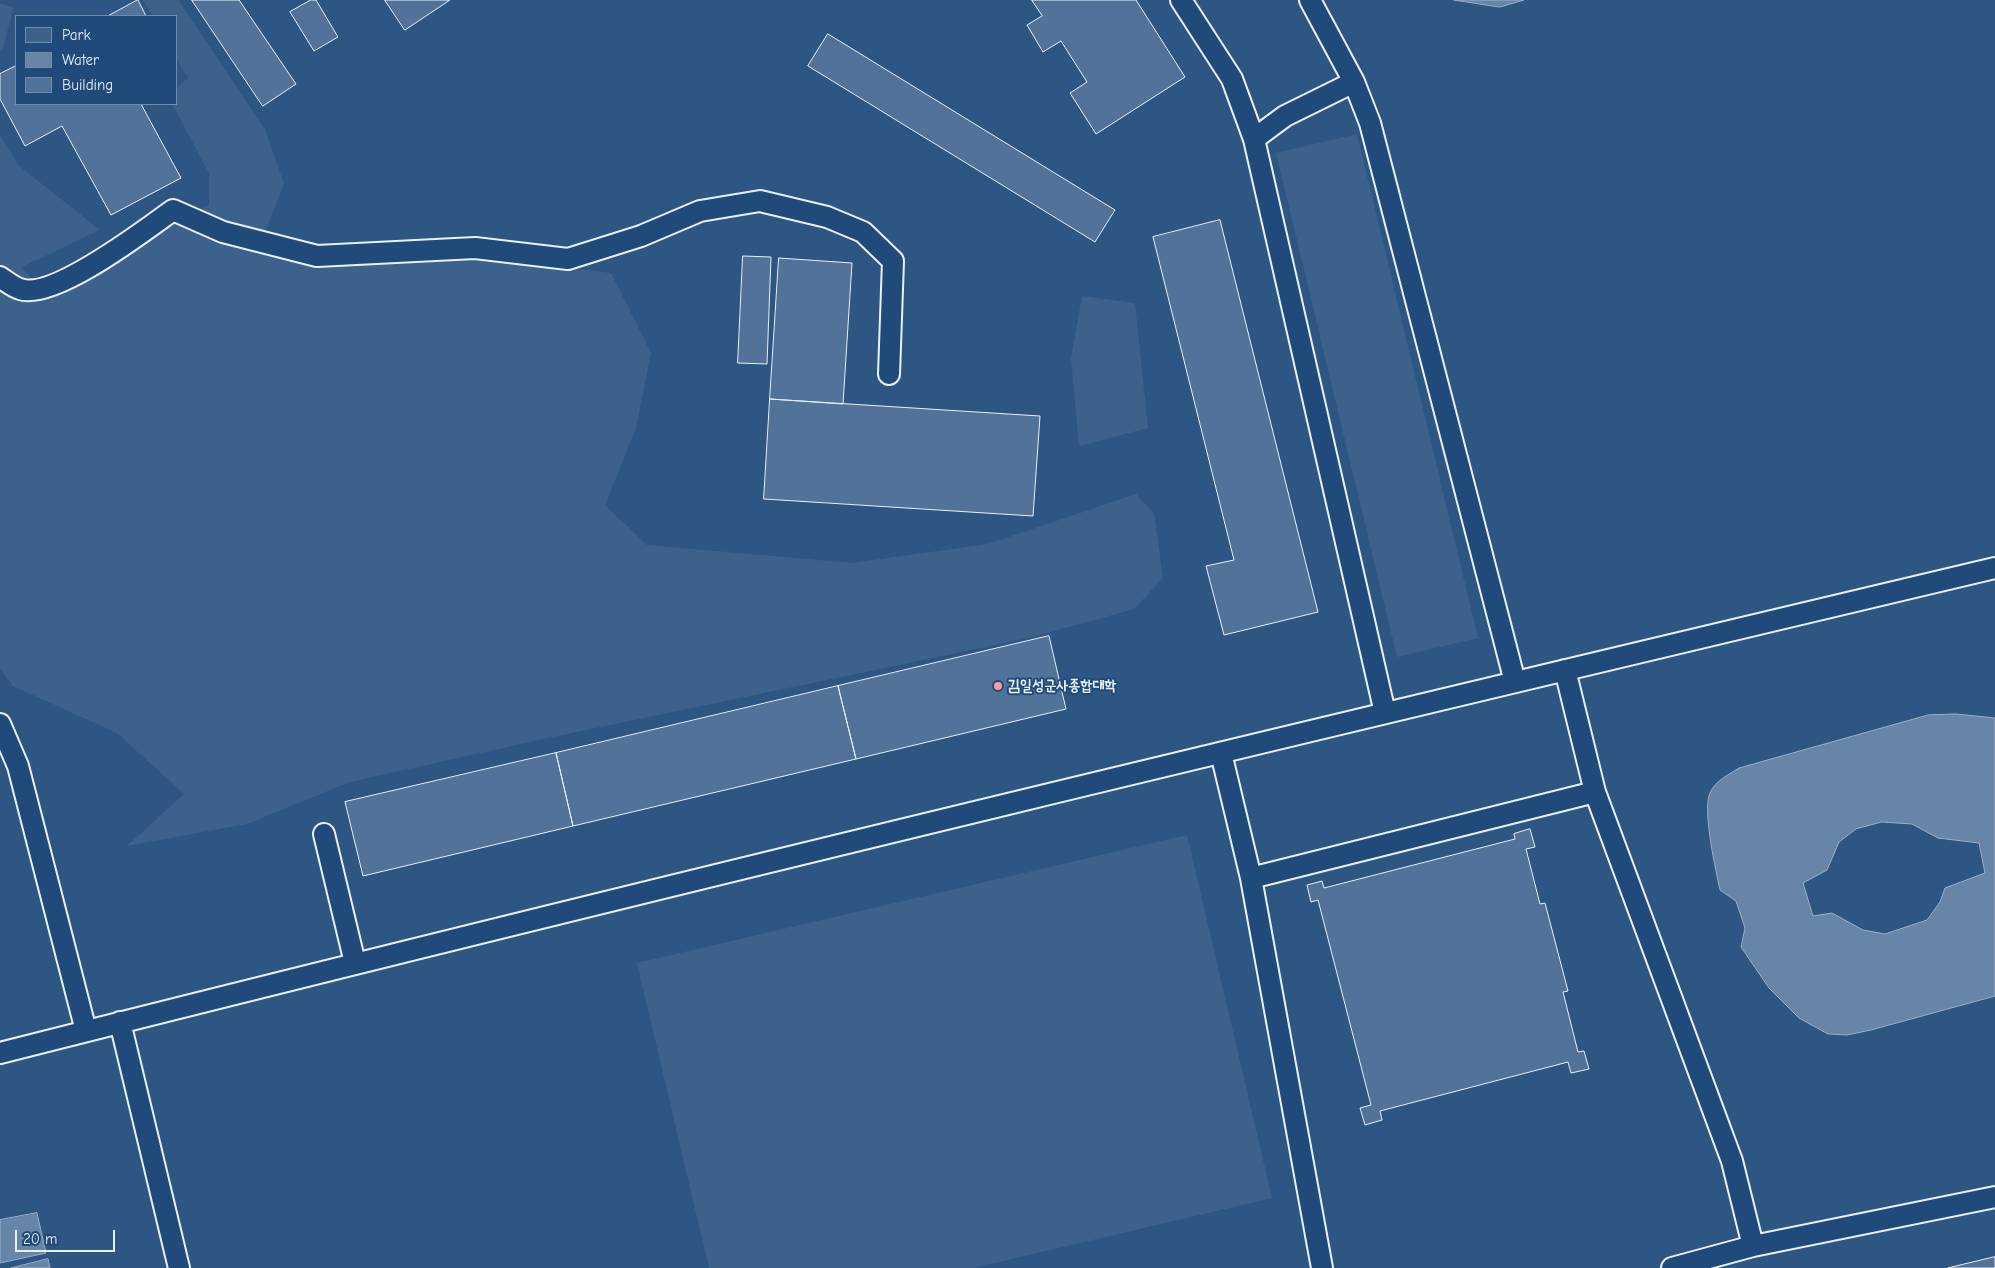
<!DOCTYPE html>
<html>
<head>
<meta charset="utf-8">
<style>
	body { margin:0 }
	#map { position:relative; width:1995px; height:1268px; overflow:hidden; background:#1f4a7a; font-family:"Comic Neue",sans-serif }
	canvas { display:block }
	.legend { position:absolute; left:15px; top:15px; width:162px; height:90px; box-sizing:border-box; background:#1f4a7a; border:1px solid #6f8dac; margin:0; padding:6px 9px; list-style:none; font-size:15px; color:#e8f1f8 }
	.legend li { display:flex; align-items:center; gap:10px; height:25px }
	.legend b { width:25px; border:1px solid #6f8dac }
	.scale { position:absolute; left:15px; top:1230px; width:100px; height:22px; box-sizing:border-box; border:2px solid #e8f1f8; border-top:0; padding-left:6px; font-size:15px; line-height:18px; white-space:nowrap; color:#e8f1f8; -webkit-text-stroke:4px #1f4a7a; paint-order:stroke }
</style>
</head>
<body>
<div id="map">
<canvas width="1995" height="1268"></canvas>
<ul class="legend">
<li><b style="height:14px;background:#3c628c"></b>Park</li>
<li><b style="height:14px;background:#6685a7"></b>Water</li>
<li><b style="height:14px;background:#517399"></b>Building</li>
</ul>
<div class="scale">20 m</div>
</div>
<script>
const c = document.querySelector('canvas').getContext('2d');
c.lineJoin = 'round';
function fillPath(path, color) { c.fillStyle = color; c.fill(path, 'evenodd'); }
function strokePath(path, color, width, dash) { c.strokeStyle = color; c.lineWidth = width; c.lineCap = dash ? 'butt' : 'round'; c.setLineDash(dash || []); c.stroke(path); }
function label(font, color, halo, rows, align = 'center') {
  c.font = font + ' "Comic Neue","Poor Story",sans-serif'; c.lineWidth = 4; c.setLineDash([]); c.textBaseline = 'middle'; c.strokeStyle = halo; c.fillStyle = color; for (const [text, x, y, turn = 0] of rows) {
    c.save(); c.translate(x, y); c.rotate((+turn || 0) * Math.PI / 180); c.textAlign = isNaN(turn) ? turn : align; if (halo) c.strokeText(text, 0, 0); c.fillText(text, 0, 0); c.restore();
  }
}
fillPath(new Path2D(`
	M 0,0 L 1995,0 L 1995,1268 L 0,1268 ZM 16,16 L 176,16 L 176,104 L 16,104 Z`), '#2e5683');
fillPath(new Path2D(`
	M 143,0 L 178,0 L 265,129 L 284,184 L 259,248 L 371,243 L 611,273 L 651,353 L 636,428 L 605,505 L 647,545 L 852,563 L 988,544 L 1136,494 L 1154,513 L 1163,578 L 1134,609 L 1029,638 L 557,736 L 350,782 L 247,824 L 127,846 L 184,794 L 117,733 L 13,686 L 0,669 L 0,135 L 18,165 L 100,230 L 22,267 L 47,300 L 134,252 L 171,222 L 209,205 L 209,173 L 172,104 L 176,104 L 176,88 L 188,78 L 176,58 L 176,16 L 153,16 Z
	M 0,3 L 13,8 L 3,49 L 0,51 Z
	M 1357,134 L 1478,638 L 1397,657 L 1276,153 Z
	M 1082,296 L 1135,303 L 1148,428 L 1079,446 L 1071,359 Z
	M 1187,835 L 1272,1198 L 973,1268 L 709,1268 L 637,963 Z`), '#3c628c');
const water = new Path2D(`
	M 1454,0 L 1524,0 L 1500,7 Z
	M 1956,714 L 1995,718 L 1995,996 L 1871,1030 L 1847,1035 L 1828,1034 L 1799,1018 L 1769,988 L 1741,947 L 1745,928 L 1736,901 L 1720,890 C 1716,871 1702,810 1710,793 C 1715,781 1728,775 1739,768 L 1928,715 ZM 1882,822 L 1912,824 L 1938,838 L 1979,843 L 1985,873 L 1945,888 L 1940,902 L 1927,920 L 1885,934 L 1863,930 L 1832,913 L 1813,916 L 1803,883 L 1827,870 L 1839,842 L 1856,829 Z
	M 37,1213 L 46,1253 L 0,1263 L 0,1220 Z
	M 48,1259 L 50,1268 L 11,1268 Z`);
fillPath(water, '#6685a7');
strokePath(water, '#9ab0c7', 1);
const building = new Path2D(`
	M 138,0 L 146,16 L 108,16 Z
	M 192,0 L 239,0 L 296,84 L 263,106 Z
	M 311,0 L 316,0 L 338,37 L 314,51 L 290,12 Z
	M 385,0 L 450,0 L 405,30 Z
	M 1032,0 L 1136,0 L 1185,77 L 1096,134 L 1070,93 L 1087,82 L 1061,41 L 1043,52 L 1027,25 L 1042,16 Z
	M 828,34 L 1115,210 L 1095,242 L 808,66 Z
	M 16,66 L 16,104 L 141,104 L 181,178 L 111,215 L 62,126 L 25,146 L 0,99 L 0,74 Z
	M 1220,220 L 1318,612 L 1224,635 L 1206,566 L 1234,560 L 1153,237 Z
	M 743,256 L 771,257 L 767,364 L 738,363 Z
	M 779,258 L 852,263 L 843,404 L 770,399 Z
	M 770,399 L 1040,416 L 1033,516 L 764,499 Z
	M 1049,636 L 1066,709 L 856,759 L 838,686 Z
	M 838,686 L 856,759 L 573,826 L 556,753 Z
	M 556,753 L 573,826 L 363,876 L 345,802 Z
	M 1530,829 L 1535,847 L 1526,849 L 1540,904 L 1545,903 L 1568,991 L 1563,992 L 1578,1052 L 1584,1051 L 1589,1069 L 1571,1073 L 1568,1062 L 1380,1111 L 1382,1120 L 1365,1125 L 1360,1108 L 1371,1105 L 1318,900 L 1311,902 L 1307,885 L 1322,881 L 1324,888 L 1515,839 L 1514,834 Z
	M 1995,1257 L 1995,1268 L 1948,1268 Z`);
fillPath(building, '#517399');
strokePath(building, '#e8f1f8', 1);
const service = new Path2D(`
	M 1181,0 L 1232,79 L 1254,139
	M 1310,0 L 1354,82 L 1370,123 L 1515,682
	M 1354,82 L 1285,116 L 1254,139 L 1385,713
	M 0,277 C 6,281 13,287 20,289 C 53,301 145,230 173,210 L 223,232 L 317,256 L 475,248 L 568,259 L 641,236 L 700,211 L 760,201 L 827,217 L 863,232 L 893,261 L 889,374
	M 0,724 L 18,766 L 86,1031
	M 1221,753 L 1251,878 L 1322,1268
	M 1595,792 L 1732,1161 L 1753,1246
	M 324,834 L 355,963
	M 1251,878 L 1595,792 L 1565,670
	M 120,1022 L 179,1268
	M 0,1053 C 664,885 1329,726 1995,568
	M 1672,1268 L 1753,1246 L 1995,1197`);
strokePath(service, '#e8f1f8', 24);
strokePath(service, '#1f4a7a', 20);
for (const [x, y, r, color] of [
	[998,686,5,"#ff9aa2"]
]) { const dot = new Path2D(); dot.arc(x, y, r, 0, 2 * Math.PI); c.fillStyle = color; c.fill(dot); strokePath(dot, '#1f4a7a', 2); }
label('bold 15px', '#e8f1f8', '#1f4a7a', [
	["김일성군사종합대학",1008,686]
], 'left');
</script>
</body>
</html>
